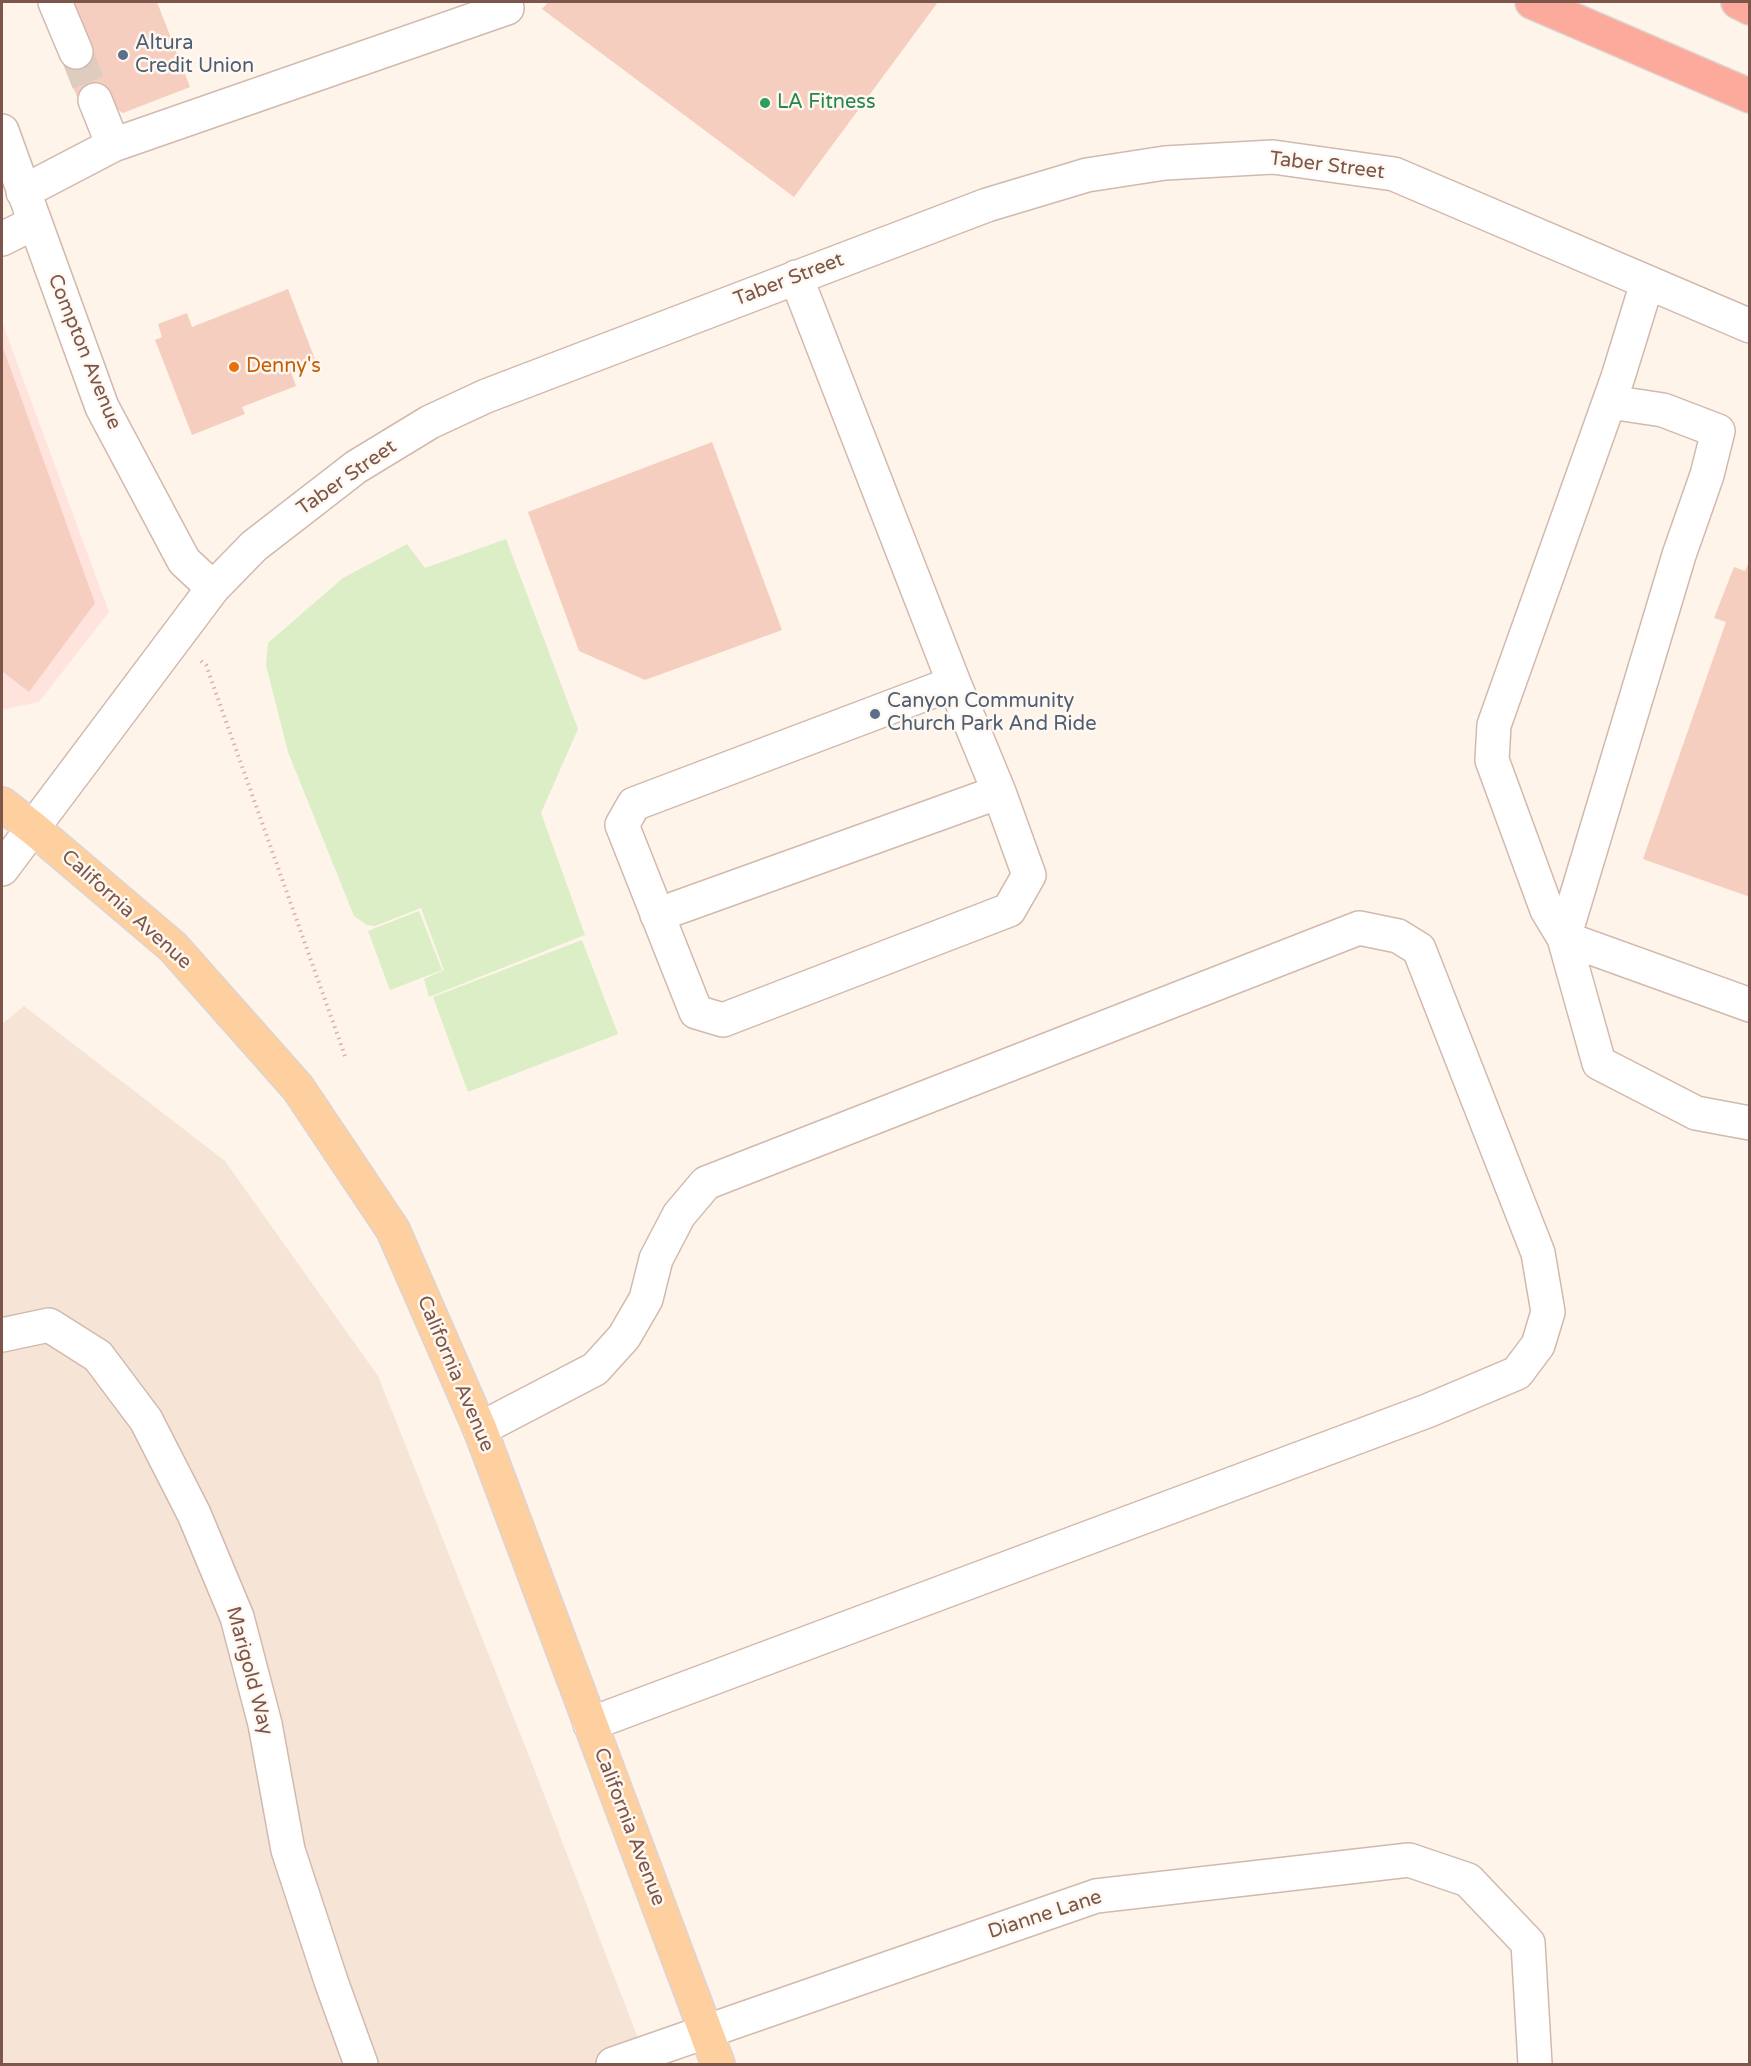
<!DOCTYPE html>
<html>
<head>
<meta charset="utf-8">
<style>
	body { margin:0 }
	#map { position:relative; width:1751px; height:2066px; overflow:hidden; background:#fef4e9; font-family:"Varela Round",sans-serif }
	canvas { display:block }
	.frame { position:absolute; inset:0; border:3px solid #7c564a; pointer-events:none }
</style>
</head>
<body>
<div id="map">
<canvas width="1751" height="2066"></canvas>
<div class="frame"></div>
</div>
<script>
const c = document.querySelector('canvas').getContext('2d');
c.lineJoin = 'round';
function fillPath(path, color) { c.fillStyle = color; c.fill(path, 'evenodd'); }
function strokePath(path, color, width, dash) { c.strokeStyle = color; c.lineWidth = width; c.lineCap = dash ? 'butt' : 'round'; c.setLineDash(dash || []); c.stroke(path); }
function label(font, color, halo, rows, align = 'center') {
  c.font = font + ' "Varela Round",sans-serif'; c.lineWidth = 5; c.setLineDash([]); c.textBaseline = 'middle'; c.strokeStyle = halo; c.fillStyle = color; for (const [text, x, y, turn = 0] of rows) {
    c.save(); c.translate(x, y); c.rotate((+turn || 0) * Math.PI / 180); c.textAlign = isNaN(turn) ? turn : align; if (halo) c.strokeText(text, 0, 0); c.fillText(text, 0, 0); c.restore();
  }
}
fillPath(new Path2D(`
	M 24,1006 L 225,1161 L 378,1376 L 533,1766 L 648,2064 L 2,2064 L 2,1024 Z`), '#f6e4d7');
fillPath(new Path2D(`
	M 2,322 L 109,612 L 39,702 L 5,709 L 2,707 Z`), '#ffe3dd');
fillPath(new Path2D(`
	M 506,539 L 578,729 L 541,813 L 585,935 L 429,997 L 424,979 L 444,970 L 421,908 L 375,926 L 367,925 L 354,916 L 288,752 L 266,665 L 268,643 L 343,578 L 407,544 L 425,568 Z
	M 419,911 L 442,970 L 390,990 L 368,931 Z
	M 582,940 L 618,1034 L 468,1092 L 433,997 Z`), '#dbeec6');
fillPath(new Path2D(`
	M 70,2 L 157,2 L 190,87 L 123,113 L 111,106 L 109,101 L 78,99 L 61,58 Z
	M 548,2 L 938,2 L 794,197 L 542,9 Z
	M 288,289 L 316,362 L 291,372 L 296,386 L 242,407 L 245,414 L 192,435 L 155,340 L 162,337 L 158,324 L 187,313 L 192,327 Z
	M 2,345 L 95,603 L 29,692 L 2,671 Z
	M 712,442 L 782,630 L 645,680 L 579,651 L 528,512 Z
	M 1749,561 L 1750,561 L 1750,897 L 1643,859 L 1726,622 L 1714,618 L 1734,567 L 1745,571 Z`), '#f6cebf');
strokePath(new Path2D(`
	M 76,52 L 95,100`), '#deccc1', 33, [33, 16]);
const minor = new Path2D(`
	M 55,2 L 76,52
	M 95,100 L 113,145
	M 2,131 L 102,407 L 184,561 L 213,588
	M 23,192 L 113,145 L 507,8 L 505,2
	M 2,239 L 34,223
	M 796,277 L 954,683 L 999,792 L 1029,875 L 1009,910 L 723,1020 L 696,1012 L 622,825 L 634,804 L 954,683
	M 1647,283 L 1618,377 L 1494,725 L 1492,760 L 1547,910 L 1564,938 L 1750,1005
	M 1610,402 L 1663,410 L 1718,431 L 1707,475 L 1679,555 L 1564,938 L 1599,1063 L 1696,1113 L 1750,1123
	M 2,869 L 213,588 L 254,546 L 356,467 L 430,422 L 486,396 L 987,205 L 1087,175 L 1165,163 L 1273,157 L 1394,174 L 1750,326
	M 657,915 L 999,792
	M 2,1335 L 49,1325 L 98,1356 L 146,1420 L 194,1514 L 237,1617 L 265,1724 L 288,1850 L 331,1981 L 361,2064
	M 480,1429 L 595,1369 L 624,1337 L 646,1299 L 656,1259 L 679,1215 L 706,1183 L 1359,928 L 1398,936 L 1419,949 L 1538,1253 L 1548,1312 L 1538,1345 L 1517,1373 L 1427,1411 L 590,1724
	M 613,2064 L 1096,1896 L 1409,1860 L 1468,1880 L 1528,1943 L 1535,2064`);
const major = new Path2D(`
	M 2,804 L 34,829 L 173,947 L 298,1088 L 393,1230 L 480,1429 L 718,2064`);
const highway = new Path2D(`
	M 1532,2 L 1750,96
	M 1738,2 L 1750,8`);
strokePath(minor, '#d2b9ad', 36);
strokePath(major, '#ddd3d0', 36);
strokePath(highway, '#ddd3d0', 36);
strokePath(new Path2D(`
	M 201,661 L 206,665 L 345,1056`), '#dcb1a1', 4, [1.5, 4.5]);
strokePath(minor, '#fff', 33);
strokePath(major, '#ffd09f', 33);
strokePath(highway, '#fcaa9c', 33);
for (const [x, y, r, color] of [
	[123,55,6,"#5c6f8a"],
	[765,103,6,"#2e9e5b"],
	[234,367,6,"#e8710a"],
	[875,714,6,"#5c6f8a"]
]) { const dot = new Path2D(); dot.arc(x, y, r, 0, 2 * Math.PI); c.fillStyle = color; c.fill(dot); strokePath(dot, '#fff8f1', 2); }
label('20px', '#4e5e75', '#fff8f1', [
	["Altura",135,44],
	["Credit Union",135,67],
	["Canyon Community",887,702],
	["Church Park And Ride",887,725]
], 'left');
label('20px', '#27864d', '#fff8f1', [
	["LA Fitness",777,103]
], 'left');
label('20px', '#7c564a', '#fff8f1', [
	["Taber Street",1327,166,7],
	["Taber Street",789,280,-21],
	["Compton Avenue",84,352,68],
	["Taber Street",347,478,-35],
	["California Avenue",126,910,42],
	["California Avenue",455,1374,67],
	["Marigold Way",249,1671,75],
	["California Avenue",629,1827,69],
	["Dianne Lane",1045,1915,-18]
]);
label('20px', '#c56008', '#fff8f1', [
	["Denny's",246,367]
], 'left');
</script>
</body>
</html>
